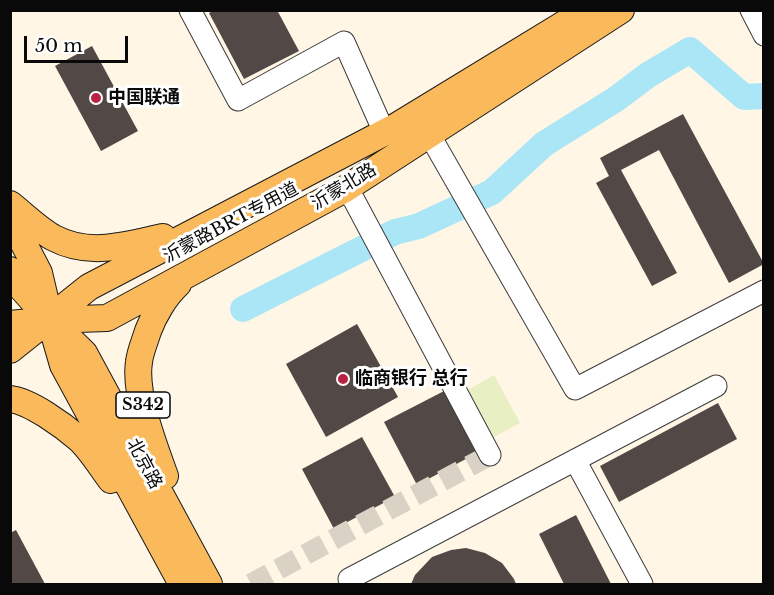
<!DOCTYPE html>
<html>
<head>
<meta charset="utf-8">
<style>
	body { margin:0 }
	#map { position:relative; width:774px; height:595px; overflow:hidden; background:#fff6e6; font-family:"Libre Baskerville",serif }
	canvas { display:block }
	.frame { position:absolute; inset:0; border:12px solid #090909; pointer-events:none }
	.scale { position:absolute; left:24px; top:36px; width:104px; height:27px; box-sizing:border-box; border:3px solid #090909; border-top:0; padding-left:8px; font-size:18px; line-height:21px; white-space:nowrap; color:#090909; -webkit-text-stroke:4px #fff; paint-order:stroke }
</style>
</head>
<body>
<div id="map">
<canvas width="774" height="595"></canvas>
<div class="frame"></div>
<div class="scale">50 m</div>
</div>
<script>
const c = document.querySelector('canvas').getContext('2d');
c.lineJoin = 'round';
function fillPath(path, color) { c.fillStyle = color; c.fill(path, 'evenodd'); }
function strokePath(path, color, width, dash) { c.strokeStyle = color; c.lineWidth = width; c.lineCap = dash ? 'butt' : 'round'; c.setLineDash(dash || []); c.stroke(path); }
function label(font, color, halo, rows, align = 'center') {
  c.font = font + ' "Libre Baskerville","Noto Sans SC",serif'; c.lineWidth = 6; c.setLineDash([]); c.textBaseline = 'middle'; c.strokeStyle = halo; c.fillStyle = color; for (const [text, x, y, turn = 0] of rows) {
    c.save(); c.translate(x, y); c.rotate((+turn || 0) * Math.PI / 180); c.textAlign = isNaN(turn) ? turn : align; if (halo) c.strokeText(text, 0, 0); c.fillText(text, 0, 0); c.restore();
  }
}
fillPath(new Path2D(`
	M 494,375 L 520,423 L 492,438 L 466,391 Z`), '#e7efc3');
strokePath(new Path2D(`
	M 243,309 L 395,232 L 419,226 L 492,192 L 544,144 L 616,99 L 648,75 L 690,50 L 744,97 L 764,96`), '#abe6f6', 26);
fillPath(new Path2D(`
	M 215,10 L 277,10 L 299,51 L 244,79 L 209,13 Z
	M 92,46 L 138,131 L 101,151 L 55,66 Z
	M 683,114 L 764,264 L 729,283 L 659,150 L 621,170 L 677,273 L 652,286 L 596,183 L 609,176 L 600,158 Z
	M 357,324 L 398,397 L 326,437 L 286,364 Z
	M 446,390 L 479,452 L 417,485 L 384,422 Z
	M 718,403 L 737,439 L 619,502 L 600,466 Z
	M 362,437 L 395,497 L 334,529 L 302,469 Z
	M 576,515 L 611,584 L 564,584 L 539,534 Z
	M 16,530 L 45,584 L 10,584 L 10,533 Z
	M 466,548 L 485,553 L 502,563 L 514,579 L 516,584 L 411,584 L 415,575 L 432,557 L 451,550 Z`), '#524946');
strokePath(new Path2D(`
	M 251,584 L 490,455`), '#dad2c5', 21, [21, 10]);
const minor = new Path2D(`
	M 190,10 L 238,100 L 344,42 L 384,132
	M 751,10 L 764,35
	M 429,134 L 575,389 L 764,291
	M 345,189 L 354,200 L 490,455
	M 575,460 L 642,584
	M 352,584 L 349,579 L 716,386`);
const major = new Path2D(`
	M 10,204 C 24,215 39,230 54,238 C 90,257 126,245 163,237
	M 10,217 L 39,273 L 50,320 L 63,365 L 182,584
	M 10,270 L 18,284 L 50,320 L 84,353 L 209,584
	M 10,324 L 50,320 L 107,318 L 345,189 L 621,10
	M 10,350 L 89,287 L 395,127 L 587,10
	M 10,399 C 30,401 64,426 79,439 C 91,450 101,467 111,480
	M 165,476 C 154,446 134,394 139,362 C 140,352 145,341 148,331 C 154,315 165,296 178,284`);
strokePath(minor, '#3c3c3c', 23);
strokePath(major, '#1a1a1a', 28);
strokePath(minor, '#fff', 21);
strokePath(major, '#fab95b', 26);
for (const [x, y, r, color] of [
	[96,98,6,"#b92242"],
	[343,379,6,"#b92242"]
]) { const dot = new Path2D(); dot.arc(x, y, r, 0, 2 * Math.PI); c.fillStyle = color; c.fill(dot); strokePath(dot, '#fff', 2); }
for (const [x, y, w] of [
	[143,405,54]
]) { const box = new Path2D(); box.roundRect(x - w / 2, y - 13, w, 26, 4.5); c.fillStyle = '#fff'; c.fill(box); strokePath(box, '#090909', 1.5); }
label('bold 16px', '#090909', null, [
	["S342",143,405]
]);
label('bold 18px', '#090909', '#fff', [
	["中国联通",108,98],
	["临商银行 总行",355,379]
], 'left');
label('18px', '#090909', '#fff', [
	["沂蒙北路",344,187,-31],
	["沂蒙路BRT专用道",231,223,-28],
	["北京路",144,464,62]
]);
</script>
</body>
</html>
